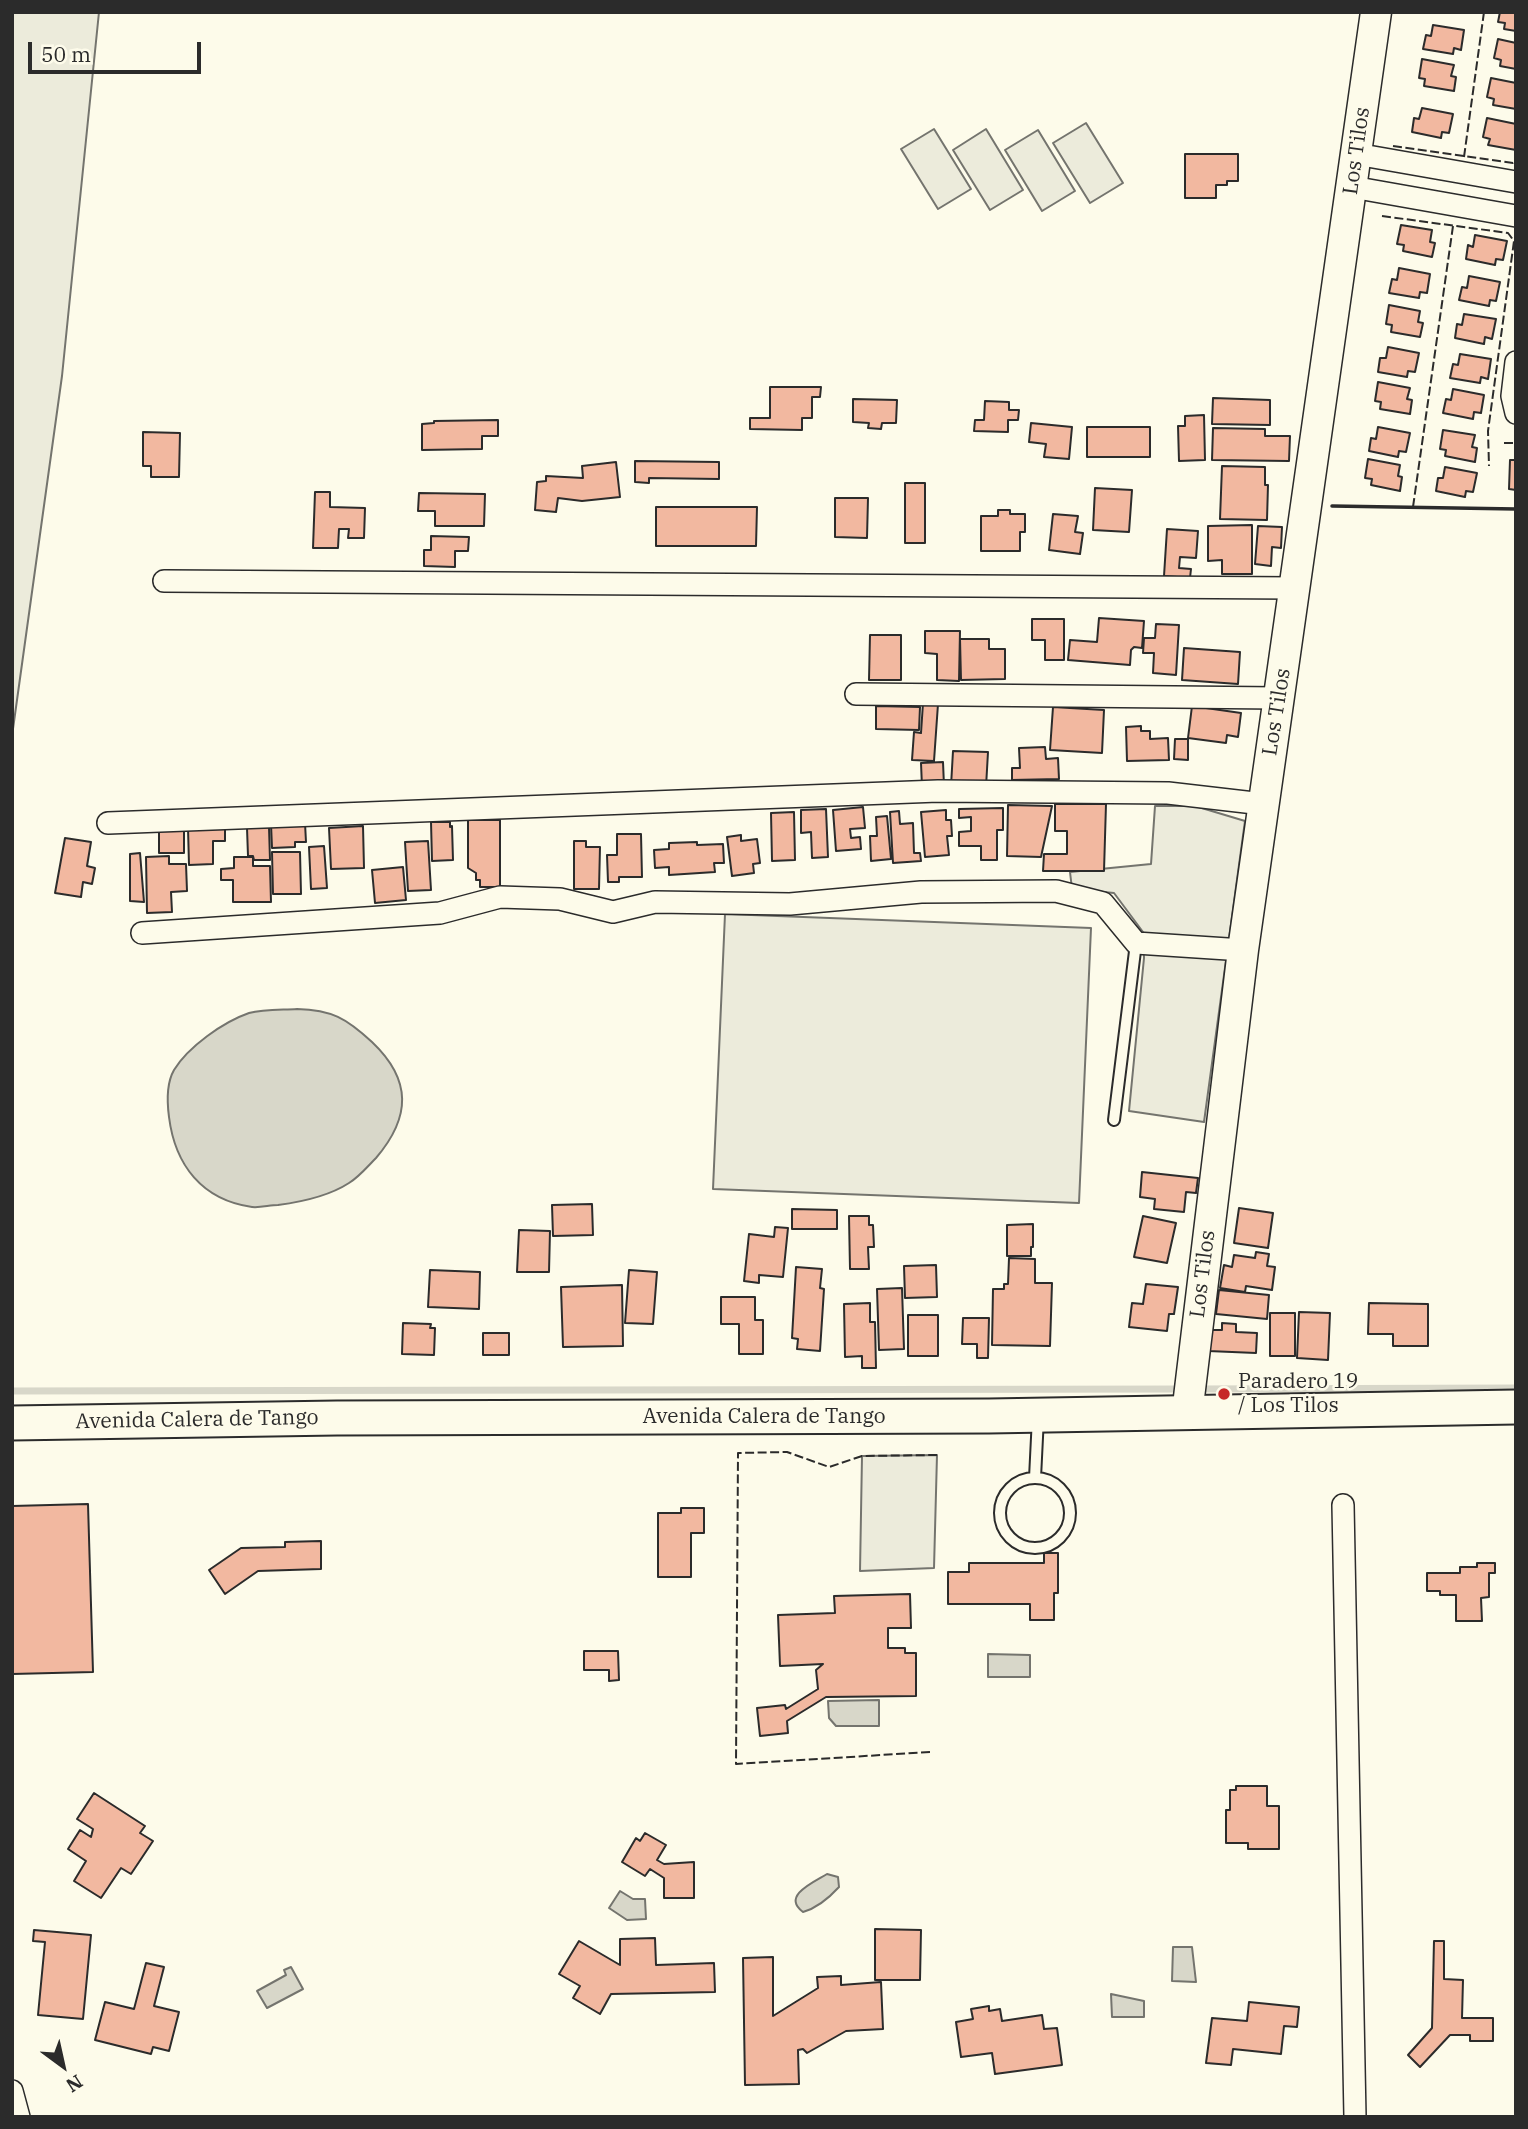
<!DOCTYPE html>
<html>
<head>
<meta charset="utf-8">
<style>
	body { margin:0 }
	#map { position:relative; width:1528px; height:2129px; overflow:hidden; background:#fdfbea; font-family:"IBM Plex Serif",serif }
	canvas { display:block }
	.frame { position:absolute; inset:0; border:14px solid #2b2b2b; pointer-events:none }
	.north { position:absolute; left:28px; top:2031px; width:70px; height:70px; -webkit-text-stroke:5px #fdfbea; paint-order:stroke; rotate:147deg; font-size:19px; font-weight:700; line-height:28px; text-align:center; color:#2b2b2b }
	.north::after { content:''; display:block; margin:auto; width:24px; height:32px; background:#2b2b2b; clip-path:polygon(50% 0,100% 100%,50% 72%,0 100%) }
	.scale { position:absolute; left:28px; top:42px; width:173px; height:32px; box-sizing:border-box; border:4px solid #2b2b2b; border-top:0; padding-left:9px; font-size:21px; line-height:24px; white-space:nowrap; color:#2b2b2b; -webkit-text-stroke:5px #fdfbea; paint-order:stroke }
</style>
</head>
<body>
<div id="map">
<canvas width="1528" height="2129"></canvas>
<div class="frame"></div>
<div class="north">N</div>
<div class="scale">50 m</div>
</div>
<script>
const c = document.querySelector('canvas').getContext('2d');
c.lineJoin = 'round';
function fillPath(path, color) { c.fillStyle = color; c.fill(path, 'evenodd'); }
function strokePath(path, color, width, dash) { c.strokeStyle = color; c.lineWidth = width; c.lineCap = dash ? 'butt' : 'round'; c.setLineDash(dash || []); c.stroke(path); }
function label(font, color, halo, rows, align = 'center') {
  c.font = font + ' "IBM Plex Serif",serif'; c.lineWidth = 5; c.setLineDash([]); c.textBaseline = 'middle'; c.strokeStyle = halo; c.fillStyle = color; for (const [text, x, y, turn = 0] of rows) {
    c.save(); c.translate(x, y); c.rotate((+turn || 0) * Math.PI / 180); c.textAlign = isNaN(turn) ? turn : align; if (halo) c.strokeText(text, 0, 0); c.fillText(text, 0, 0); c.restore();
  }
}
const green = new Path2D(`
	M 12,12 L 99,12 L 62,376 L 12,736 Z
	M 1086,123 L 1123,183 L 1090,203 L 1053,143 Z
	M 934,129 L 971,189 L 938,209 L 901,149 Z
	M 986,129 L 1023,190 L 990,210 L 953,150 Z
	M 1038,130 L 1075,191 L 1042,211 L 1005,150 Z
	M 1155,806 L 1195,806 L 1245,821 L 1204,1122 L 1129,1111 L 1144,958 L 1143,932 L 1114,893 L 1072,889 L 1070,872 L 1151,864 Z
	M 725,914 L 1091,928 L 1079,1203 L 713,1189 Z
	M 937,1455 L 934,1568 L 860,1571 L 862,1456 Z`);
fillPath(green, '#ecebdb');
strokePath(green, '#74746e', 2);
const water = new Path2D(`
	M 297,1009 C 332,1010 346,1018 372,1042 C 412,1080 411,1117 376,1158 C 368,1166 359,1177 349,1183 C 329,1196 301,1202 278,1205 C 270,1205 260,1208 252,1207 C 202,1200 175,1165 169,1117 C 167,1102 166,1084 174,1070 C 188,1047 223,1022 249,1013 C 264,1009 282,1010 297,1009 Z
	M 988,1654 L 1030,1655 L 1030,1677 L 988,1677 Z
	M 879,1700 L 879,1726 L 836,1726 L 829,1718 L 828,1701 Z
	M 827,1874 L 838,1877 L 839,1887 C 829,1898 817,1908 803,1912 C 781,1896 814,1882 827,1874 Z
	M 620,1891 L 633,1899 L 645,1899 L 646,1919 L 627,1920 L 609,1908 Z
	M 1173,1947 L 1192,1947 L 1196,1982 L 1172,1981 Z
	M 291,1967 L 303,1989 L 267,2008 L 257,1991 L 286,1975 L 284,1970 Z
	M 1111,1994 L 1144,2001 L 1144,2017 L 1112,2017 Z`);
fillPath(water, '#d8d7c9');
strokePath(water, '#74746e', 2);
strokePath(new Path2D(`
	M 1196,1389 L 1516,1388
	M 12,1391 L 1184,1389`), '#d8d7c9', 7);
const building = new Path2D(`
	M 1500,12 L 1516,12 L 1516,31 L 1504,29 L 1505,23 L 1498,22 Z
	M 1433,25 L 1464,30 L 1461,50 L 1454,48 L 1453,54 L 1423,49 L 1426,35 L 1431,36 Z
	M 1498,39 L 1516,43 L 1516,69 L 1500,66 L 1501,60 L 1494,58 Z
	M 1422,59 L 1454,65 L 1451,76 L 1456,77 L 1454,91 L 1424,86 L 1425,79 L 1419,78 Z
	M 1491,78 L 1516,83 L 1516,109 L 1493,105 L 1494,99 L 1487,97 Z
	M 1422,108 L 1453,114 L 1449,133 L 1442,132 L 1441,138 L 1412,132 L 1414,118 L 1419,119 Z
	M 1487,118 L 1516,124 L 1516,150 L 1488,145 L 1490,139 L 1483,137 Z
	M 1185,154 L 1238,154 L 1238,181 L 1227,181 L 1227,185 L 1216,185 L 1216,198 L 1185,198 Z
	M 1401,225 L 1432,230 L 1430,242 L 1435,243 L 1432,257 L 1403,251 L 1404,245 L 1397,244 Z
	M 1475,235 L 1507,241 L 1503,260 L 1496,259 L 1495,265 L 1466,259 L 1468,245 L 1473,247 Z
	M 1399,268 L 1430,274 L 1427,293 L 1420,292 L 1419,298 L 1389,293 L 1392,279 L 1397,280 Z
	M 1469,276 L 1500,282 L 1496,301 L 1490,300 L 1489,306 L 1459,300 L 1462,287 L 1467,288 Z
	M 1389,305 L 1420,311 L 1418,322 L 1423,323 L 1420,337 L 1391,332 L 1392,325 L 1386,324 Z
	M 1464,314 L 1496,319 L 1492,339 L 1485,337 L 1484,344 L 1455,338 L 1457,324 L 1462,325 Z
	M 1388,347 L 1419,353 L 1415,372 L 1408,371 L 1407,377 L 1378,372 L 1380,358 L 1386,358 Z
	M 1460,354 L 1491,359 L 1488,379 L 1481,377 L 1480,383 L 1450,378 L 1453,364 L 1458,365 Z
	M 1378,382 L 1410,388 L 1407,399 L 1412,400 L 1410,414 L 1380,409 L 1381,402 L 1375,401 Z
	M 770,387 L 821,387 L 820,397 L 812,397 L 812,418 L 802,418 L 802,430 L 750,429 L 750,418 L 770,418 Z
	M 1453,389 L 1484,395 L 1481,413 L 1474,412 L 1473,419 L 1443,413 L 1446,399 L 1451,400 Z
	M 1213,398 L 1270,400 L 1270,425 L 1212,424 Z
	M 853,399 L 897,400 L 896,423 L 882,423 L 881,429 L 868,428 L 869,423 L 853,422 Z
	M 985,401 L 1009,402 L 1009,410 L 1019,410 L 1018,420 L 1008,420 L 1008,432 L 974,431 L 975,420 L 984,420 Z
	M 1204,415 L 1205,460 L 1179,461 L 1178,426 L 1185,426 L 1185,416 Z
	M 498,420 L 498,436 L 482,436 L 482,449 L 422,450 L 422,424 L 434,423 L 434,421 Z
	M 1031,423 L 1072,427 L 1069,459 L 1044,457 L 1046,444 L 1029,442 Z
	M 1087,427 L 1150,427 L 1150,457 L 1087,457 Z
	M 1378,427 L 1410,433 L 1406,452 L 1399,451 L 1398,457 L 1369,451 L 1371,438 L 1376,439 Z
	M 1213,428 L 1265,429 L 1265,436 L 1290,436 L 1289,461 L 1212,460 Z
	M 1443,430 L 1475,435 L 1472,447 L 1477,448 L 1475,462 L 1445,456 L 1446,450 L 1440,449 Z
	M 143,432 L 180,433 L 179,477 L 151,477 L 151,466 L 143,466 Z
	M 1368,459 L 1400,465 L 1398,476 L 1402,477 L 1400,491 L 1371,485 L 1372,479 L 1365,478 Z
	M 1510,460 L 1516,460 L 1516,490 L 1509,489 Z
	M 635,461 L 719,462 L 719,479 L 649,478 L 649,483 L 635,482 Z
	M 616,462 L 620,497 L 582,501 L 558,498 L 556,512 L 535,510 L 537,482 L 546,481 L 546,476 L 583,478 L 582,466 Z
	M 1222,466 L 1265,467 L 1265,485 L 1268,485 L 1267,520 L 1220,519 Z
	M 1445,467 L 1477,473 L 1473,492 L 1466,491 L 1465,497 L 1436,491 L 1438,478 L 1443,478 Z
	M 905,483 L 925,483 L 925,543 L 905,543 Z
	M 1095,488 L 1132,490 L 1129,532 L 1093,530 Z
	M 315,492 L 330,492 L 330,507 L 365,508 L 364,538 L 348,538 L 349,529 L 339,529 L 338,548 L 313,548 Z
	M 419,493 L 485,494 L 484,526 L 435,526 L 435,511 L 418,511 Z
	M 835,498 L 868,498 L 867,538 L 835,537 Z
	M 656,507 L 757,507 L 756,546 L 656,546 Z
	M 998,510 L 1010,510 L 1010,514 L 1025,514 L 1025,532 L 1020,532 L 1020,551 L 981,551 L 981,516 L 998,516 Z
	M 1053,514 L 1078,516 L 1075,532 L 1083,533 L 1080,554 L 1049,550 Z
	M 1252,525 L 1252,574 L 1222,574 L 1222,560 L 1208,561 L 1208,526 Z
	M 1258,526 L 1282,527 L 1281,548 L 1272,547 L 1271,566 L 1255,564 Z
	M 1167,529 L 1198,531 L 1196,558 L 1180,557 L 1179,568 L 1191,569 L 1190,578 L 1164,576 Z
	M 431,536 L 469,537 L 468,551 L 455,551 L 455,567 L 424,566 L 424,550 L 431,550 Z
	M 1099,618 L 1144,621 L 1142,648 L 1134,647 L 1131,650 L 1130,665 L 1068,660 L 1070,640 L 1097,642 Z
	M 1032,619 L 1064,619 L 1064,660 L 1045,660 L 1045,640 L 1032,640 Z
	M 1156,624 L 1179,625 L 1176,675 L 1153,673 L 1154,653 L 1143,653 L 1144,638 L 1155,638 Z
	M 925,631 L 960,631 L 959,681 L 937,680 L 937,654 L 925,653 Z
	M 870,635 L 901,635 L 901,680 L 869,680 Z
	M 960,639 L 989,639 L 989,649 L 1005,649 L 1005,679 L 961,680 Z
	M 1184,648 L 1240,652 L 1238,684 L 1182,680 Z
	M 923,703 L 938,704 L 934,761 L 912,760 L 914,732 L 921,733 Z
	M 876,706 L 920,707 L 919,730 L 876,729 Z
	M 1192,706 L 1241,713 L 1238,737 L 1227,735 L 1226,743 L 1188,738 Z
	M 1053,707 L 1104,710 L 1102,753 L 1050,750 Z
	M 1141,726 L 1141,731 L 1150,731 L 1150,739 L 1168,738 L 1169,760 L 1127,761 L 1126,727 Z
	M 1175,739 L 1188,739 L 1188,760 L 1174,759 Z
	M 1045,747 L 1046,759 L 1058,758 L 1059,779 L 1012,780 L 1012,768 L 1020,768 L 1019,748 Z
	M 953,751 L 988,752 L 986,787 L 951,786 Z
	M 943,762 L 944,786 L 922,787 L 921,763 Z
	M 1055,804 L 1106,804 L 1104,871 L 1043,871 L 1044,854 L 1067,854 L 1067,831 L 1055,831 Z
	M 1008,805 L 1052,806 L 1041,857 L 1007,856 Z
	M 863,807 L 865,828 L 850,829 L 851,838 L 860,837 L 861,849 L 836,851 L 833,810 Z
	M 1003,808 L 1003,830 L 997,830 L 997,860 L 981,860 L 981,846 L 959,846 L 959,832 L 971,831 L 971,817 L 959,818 L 959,809 Z
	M 826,809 L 828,857 L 812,858 L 811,832 L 801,833 L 801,810 Z
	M 946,810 L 946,820 L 951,820 L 952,836 L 947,836 L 949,855 L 925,857 L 921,812 Z
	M 899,811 L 900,824 L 913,823 L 914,853 L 920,853 L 921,861 L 893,863 L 890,812 Z
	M 794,812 L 795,860 L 772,861 L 771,813 Z
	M 887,816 L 891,859 L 871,861 L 870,836 L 877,836 L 876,817 Z
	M 468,820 L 500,820 L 500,887 L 480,887 L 480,880 L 476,880 L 476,873 L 468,868 Z
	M 431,822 L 450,822 L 450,827 L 452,826 L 453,860 L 432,861 Z
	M 305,823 L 306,842 L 295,842 L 295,847 L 272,848 L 271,824 Z
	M 363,826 L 364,868 L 331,869 L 329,828 Z
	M 184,827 L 184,853 L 159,853 L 159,828 Z
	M 225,827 L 225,841 L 213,841 L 213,864 L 189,865 L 188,828 Z
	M 269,827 L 270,860 L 254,860 L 253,856 L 248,856 L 247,828 Z
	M 617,834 L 641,834 L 642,877 L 619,877 L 619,882 L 608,882 L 607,855 L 617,855 Z
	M 741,835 L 741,841 L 757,839 L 760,863 L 753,864 L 754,873 L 732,876 L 727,837 Z
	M 65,838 L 91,842 L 87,866 L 95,868 L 92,884 L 83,882 L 81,897 L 55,893 Z
	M 428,841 L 431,890 L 408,891 L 405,842 Z
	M 574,841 L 586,841 L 586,847 L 600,847 L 599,889 L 574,889 Z
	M 697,842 L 697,845 L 723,844 L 724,863 L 714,863 L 715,872 L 669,875 L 669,867 L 655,868 L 654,850 L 669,849 L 669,843 Z
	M 324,846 L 327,888 L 311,889 L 309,847 Z
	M 272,852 L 300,852 L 301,894 L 273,894 Z
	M 140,853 L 144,902 L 130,901 L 130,854 Z
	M 169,856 L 169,864 L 186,864 L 187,891 L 171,892 L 172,912 L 147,913 L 146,857 Z
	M 234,857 L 253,857 L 253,866 L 270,866 L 271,902 L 233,902 L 233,880 L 221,880 L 221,869 L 234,868 Z
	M 403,867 L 406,900 L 375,903 L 372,870 Z
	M 1142,1172 L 1198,1178 L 1196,1193 L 1186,1192 L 1184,1212 L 1154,1209 L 1155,1199 L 1140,1197 Z
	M 592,1204 L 593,1235 L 553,1236 L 552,1205 Z
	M 1239,1208 L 1273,1213 L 1268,1248 L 1234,1243 Z
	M 792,1209 L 837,1210 L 837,1229 L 792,1229 Z
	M 849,1216 L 869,1216 L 869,1225 L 873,1225 L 874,1247 L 868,1247 L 869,1269 L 850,1269 Z
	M 1143,1216 L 1176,1223 L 1167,1263 L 1134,1257 Z
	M 1033,1224 L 1033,1247 L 1031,1247 L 1031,1256 L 1007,1256 L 1007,1225 Z
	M 775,1227 L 788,1228 L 783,1277 L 759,1275 L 759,1283 L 744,1281 L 749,1234 L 774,1237 Z
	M 519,1230 L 550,1231 L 549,1272 L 517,1272 Z
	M 1256,1252 L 1269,1254 L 1267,1266 L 1275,1267 L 1272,1290 L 1246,1286 L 1245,1292 L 1220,1288 L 1224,1265 L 1232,1267 L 1234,1255 L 1255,1258 Z
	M 1009,1258 L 1035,1259 L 1035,1283 L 1052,1283 L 1050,1346 L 992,1345 L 993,1289 L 1004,1289 L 1004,1284 L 1008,1284 Z
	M 936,1265 L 937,1297 L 905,1298 L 904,1266 Z
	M 796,1267 L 822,1269 L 820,1288 L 824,1289 L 820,1351 L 797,1349 L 798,1339 L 792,1338 Z
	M 430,1270 L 480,1272 L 479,1309 L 428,1307 Z
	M 629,1270 L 657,1272 L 653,1324 L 625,1323 Z
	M 1146,1284 L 1178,1287 L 1174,1314 L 1169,1314 L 1167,1331 L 1129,1327 L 1132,1303 L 1143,1304 Z
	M 622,1285 L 623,1346 L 563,1347 L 561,1287 Z
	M 902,1288 L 904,1349 L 879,1350 L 877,1289 Z
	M 1219,1290 L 1269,1295 L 1267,1319 L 1216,1314 Z
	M 721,1297 L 755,1297 L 755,1320 L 763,1320 L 763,1354 L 739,1354 L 739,1324 L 721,1324 Z
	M 870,1303 L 870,1322 L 875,1322 L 876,1368 L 862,1368 L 862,1356 L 845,1357 L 844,1304 Z
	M 1369,1303 L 1428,1304 L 1428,1346 L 1393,1346 L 1393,1334 L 1368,1334 Z
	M 1299,1312 L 1330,1313 L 1328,1360 L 1297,1358 Z
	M 1270,1313 L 1295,1313 L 1295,1356 L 1270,1356 Z
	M 908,1315 L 938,1315 L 938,1356 L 908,1356 Z
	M 963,1318 L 989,1318 L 988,1358 L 977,1358 L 977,1344 L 962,1344 Z
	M 403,1323 L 431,1324 L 430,1328 L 435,1328 L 434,1355 L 402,1354 Z
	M 1222,1323 L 1236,1324 L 1236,1332 L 1257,1333 L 1256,1353 L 1208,1351 L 1209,1330 L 1222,1330 Z
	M 483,1333 L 509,1333 L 509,1355 L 483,1355 Z
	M 88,1504 L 93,1672 L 12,1674 L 12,1506 Z
	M 681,1508 L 704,1508 L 704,1533 L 691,1533 L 691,1577 L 658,1577 L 658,1513 L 681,1513 Z
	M 321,1541 L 321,1569 L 258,1571 L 225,1594 L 209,1570 L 241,1548 L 285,1547 L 285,1542 Z
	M 1044,1553 L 1058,1553 L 1058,1593 L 1054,1593 L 1054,1620 L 1030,1620 L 1030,1604 L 948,1604 L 948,1572 L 969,1572 L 969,1563 L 1044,1563 Z
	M 1477,1563 L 1495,1563 L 1495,1573 L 1489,1573 L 1489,1597 L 1481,1598 L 1482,1621 L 1456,1621 L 1456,1595 L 1440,1595 L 1440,1591 L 1427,1591 L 1427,1573 L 1460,1573 L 1460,1567 L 1477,1567 Z
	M 910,1594 L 911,1628 L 888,1628 L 888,1648 L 905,1648 L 905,1653 L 916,1653 L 916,1696 L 826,1697 L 787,1721 L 788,1733 L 760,1736 L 757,1708 L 785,1705 L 786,1709 L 818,1689 L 816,1670 L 823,1664 L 780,1666 L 778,1615 L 835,1613 L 834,1596 Z
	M 584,1651 L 618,1651 L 619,1680 L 609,1681 L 609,1670 L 584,1670 Z
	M 1236,1786 L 1267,1786 L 1267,1806 L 1279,1806 L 1279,1849 L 1248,1849 L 1248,1843 L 1226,1843 L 1226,1810 L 1230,1810 L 1230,1790 L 1236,1790 Z
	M 94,1793 L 145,1826 L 140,1833 L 153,1841 L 131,1874 L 121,1868 L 101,1898 L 74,1881 L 86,1861 L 68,1849 L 80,1830 L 91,1837 L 93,1829 L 77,1819 Z
	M 645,1833 L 666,1845 L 657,1860 L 664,1864 L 694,1862 L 694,1898 L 664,1898 L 664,1878 L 650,1869 L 645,1876 L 622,1862 L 636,1838 L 640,1841 Z
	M 875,1929 L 921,1930 L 920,1980 L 875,1980 Z
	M 34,1930 L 91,1935 L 83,2019 L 38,2015 L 45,1942 L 33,1941 Z
	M 655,1938 L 656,1965 L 714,1963 L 715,1992 L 611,1994 L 600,2014 L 573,1998 L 580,1986 L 559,1974 L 579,1941 L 620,1965 L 620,1939 Z
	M 1434,1941 L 1444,1941 L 1444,1979 L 1463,1980 L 1462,2018 L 1493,2018 L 1493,2041 L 1470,2041 L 1470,2035 L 1450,2035 L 1420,2067 L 1408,2055 L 1432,2028 Z
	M 773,1957 L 773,2016 L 818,1988 L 817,1977 L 841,1976 L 841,1985 L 881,1982 L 883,2029 L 846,2031 L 807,2053 L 803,2049 L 798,2050 L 799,2084 L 745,2085 L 743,1958 Z
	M 146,1963 L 164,1967 L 154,2006 L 179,2012 L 169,2051 L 153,2047 L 151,2054 L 95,2040 L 105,2002 L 134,2009 Z
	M 1249,2002 L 1299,2007 L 1297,2027 L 1284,2026 L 1281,2054 L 1233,2049 L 1231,2065 L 1206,2063 L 1212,2018 L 1247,2021 Z
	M 989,2006 L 989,2011 L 1000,2009 L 1002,2021 L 1042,2015 L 1044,2029 L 1057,2028 L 1062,2065 L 995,2074 L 992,2053 L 961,2057 L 956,2022 L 973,2019 L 971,2009 Z`);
fillPath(building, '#f2b8a0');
strokePath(building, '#2b2b2b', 2);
const lane = new Path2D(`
	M 1114,1120 L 1136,943
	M 1035,1478 L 1038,1417
	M1000 1513a35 35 0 1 1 70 0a35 35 0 1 1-70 0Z`);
const street = new Path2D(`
	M 1356,154 L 1516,182
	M 1352,187 L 1516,216
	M 1516,362 L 1512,396 L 1516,413
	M 164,581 L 1295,588
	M 856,694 L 1279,698
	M 108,823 L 938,791 L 1168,793 L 1263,804
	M 142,933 L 440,913 L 500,897 L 560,899 L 613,912 L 655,902 L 790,904 L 921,892 L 1056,891 L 1103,903 L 1136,943 L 1243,950
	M 1343,1505 L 1355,2117
	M 12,2091 L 19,2117`);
const secondary = new Path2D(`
	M 1187,1414 L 1243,950 L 1376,12`);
const primary = new Path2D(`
	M 12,1423 L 337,1418 L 989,1416 L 1516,1407`);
strokePath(lane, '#2b2b2b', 14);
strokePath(street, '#2b2b2b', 24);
strokePath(secondary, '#2b2b2b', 33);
strokePath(primary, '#2b2b2b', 37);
strokePath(lane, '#fdfbea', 10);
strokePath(street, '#fdfbea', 21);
strokePath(secondary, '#fdfbea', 30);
strokePath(primary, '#fdfbea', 33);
strokePath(new Path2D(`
	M 1393,146 L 1513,163 L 1516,162
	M 1464,157 L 1484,12
	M 1382,216 L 1508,233 L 1514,241 L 1488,431 L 1489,466
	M 1504,443 L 1516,443
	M 1413,507 L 1453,226
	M 930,1752 L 736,1764 L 738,1453 L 787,1452 L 829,1467 L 862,1456 L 937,1455`), '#2b2b2b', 2, [9, 3.5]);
strokePath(new Path2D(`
	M 1332,506 L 1516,509`), '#2b2b2b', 3.5);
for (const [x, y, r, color] of [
	[1224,1394,7,"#c62828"]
]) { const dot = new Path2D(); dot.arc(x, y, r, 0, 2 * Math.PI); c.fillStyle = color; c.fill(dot); strokePath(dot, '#fdfbea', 2.5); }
label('21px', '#2b2b2b', '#fdfbea', [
	["Los Tilos",1357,151,-82],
	["Los Tilos",1277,712,-81],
	["Los Tilos",1203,1274,-83],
	["Avenida Calera de Tango",764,1417],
	["Avenida Calera de Tango",197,1420,-1]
]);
label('21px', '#2b2b2b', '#fdfbea', [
	["Paradero 19",1238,1382],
	["/ Los Tilos",1238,1406]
], 'left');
</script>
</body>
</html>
